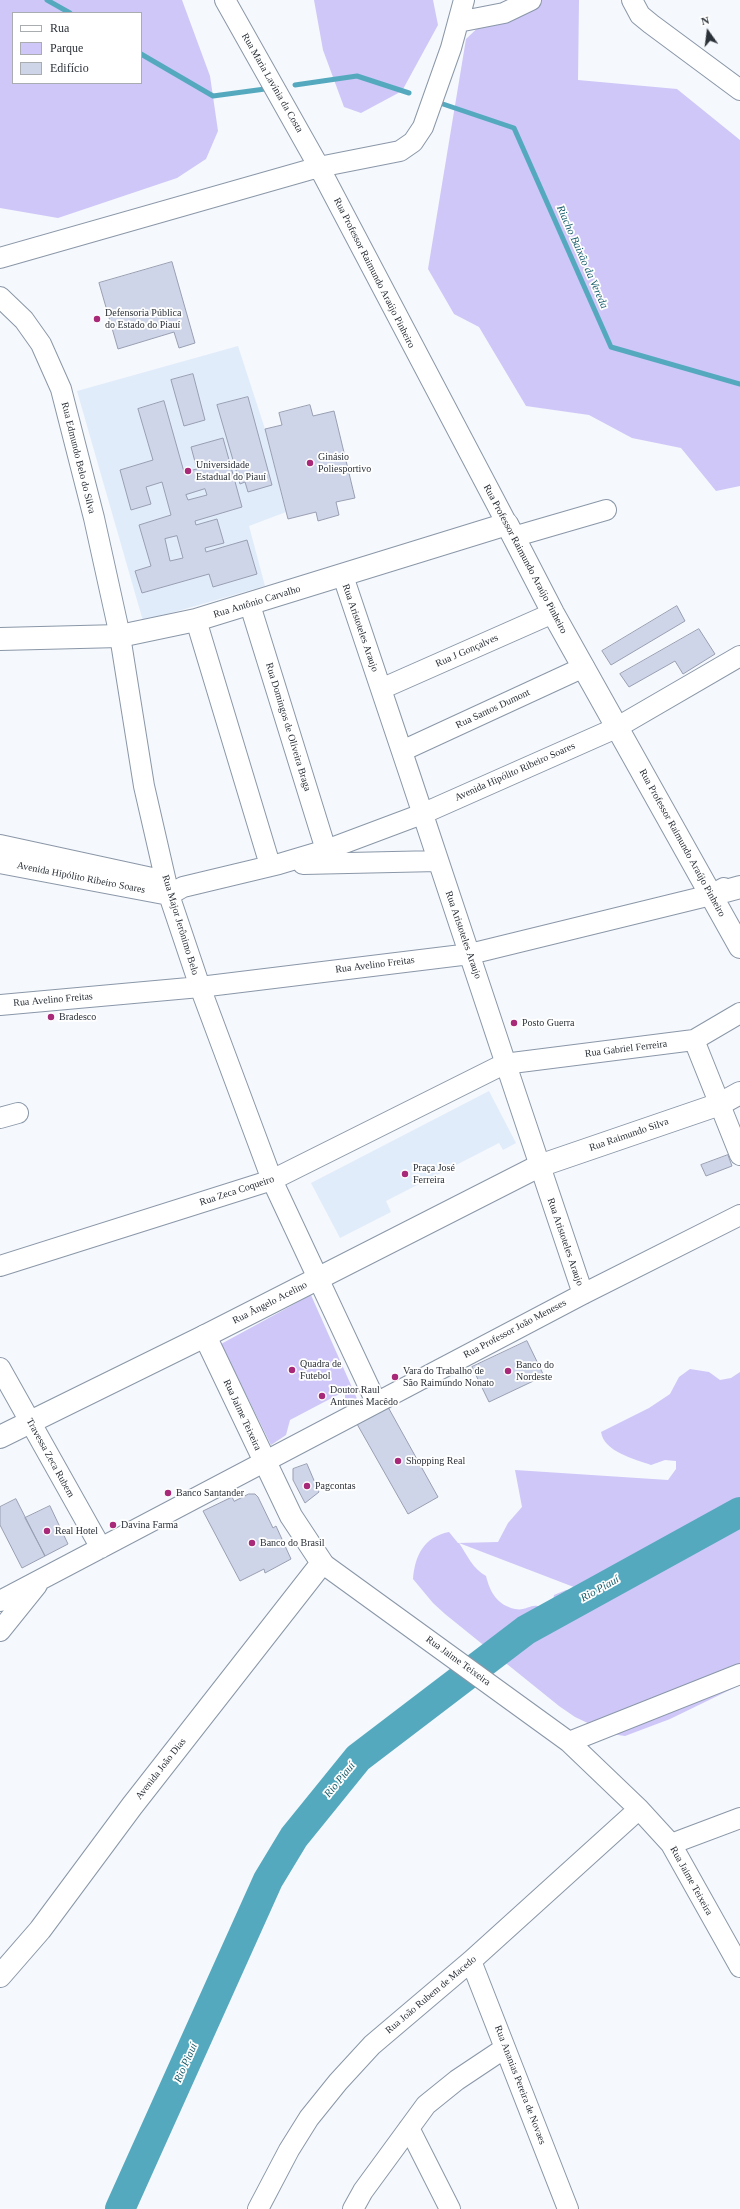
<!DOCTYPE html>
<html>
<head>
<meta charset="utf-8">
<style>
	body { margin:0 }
	#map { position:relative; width:740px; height:2209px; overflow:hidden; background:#f5f8fc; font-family:"Times New Roman",serif }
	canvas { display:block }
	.legend { position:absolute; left:12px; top:12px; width:130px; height:72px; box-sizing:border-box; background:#fff; border:1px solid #aaadaf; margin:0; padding:5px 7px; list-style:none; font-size:12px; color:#2b3138 }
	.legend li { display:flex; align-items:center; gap:8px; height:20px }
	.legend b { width:20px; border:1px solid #aaadaf }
	.north { position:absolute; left:688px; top:12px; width:40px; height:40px; -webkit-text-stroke:3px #fff; paint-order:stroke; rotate:346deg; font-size:11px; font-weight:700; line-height:16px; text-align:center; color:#2b3138 }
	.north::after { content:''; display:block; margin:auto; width:14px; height:18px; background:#2b3138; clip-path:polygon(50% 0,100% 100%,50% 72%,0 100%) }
</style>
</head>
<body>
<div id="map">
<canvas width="740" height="2209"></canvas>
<ul class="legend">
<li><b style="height:5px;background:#fff"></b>Rua</li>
<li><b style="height:11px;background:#cec7f8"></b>Parque</li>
<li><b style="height:11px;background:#ced5e9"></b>Edifício</li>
</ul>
<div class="north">N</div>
</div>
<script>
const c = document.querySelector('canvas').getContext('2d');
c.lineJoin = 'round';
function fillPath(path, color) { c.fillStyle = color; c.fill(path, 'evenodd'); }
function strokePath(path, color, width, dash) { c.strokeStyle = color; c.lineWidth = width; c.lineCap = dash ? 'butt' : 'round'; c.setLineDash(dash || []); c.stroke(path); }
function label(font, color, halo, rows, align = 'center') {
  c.font = font + ' "Times New Roman",serif'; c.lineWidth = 3.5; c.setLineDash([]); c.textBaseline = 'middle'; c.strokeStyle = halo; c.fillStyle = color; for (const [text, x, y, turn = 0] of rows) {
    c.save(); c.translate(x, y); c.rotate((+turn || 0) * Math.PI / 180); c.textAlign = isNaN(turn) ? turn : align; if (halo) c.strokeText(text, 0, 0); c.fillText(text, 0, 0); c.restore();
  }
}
fillPath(new Path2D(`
	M 238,346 L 265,429 L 286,512 L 249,526 L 265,586 L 143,621 L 77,391 Z
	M 489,1091 L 516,1143 L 503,1150 L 499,1143 L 386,1201 L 391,1212 L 340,1238 L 311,1183 Z`), '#e1ecfb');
fillPath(new Path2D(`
	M 0,0 L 182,0 L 210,76 L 218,131 L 206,159 L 177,178 L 58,218 L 0,208 ZM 13,13 L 141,13 L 141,83 L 13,83 Z
	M 314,0 L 433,0 L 438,25 L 402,91 L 361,113 L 344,107 L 323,50 Z
	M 507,0 L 579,0 L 578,80 L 677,89 L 740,140 L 740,486 L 716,491 L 681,448 L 632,438 L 589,415 L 526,406 L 479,327 L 454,314 L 428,269 L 466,39 Z
	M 311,1295 L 358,1401 L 345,1405 L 345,1391 L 290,1420 L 286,1435 L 271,1445 L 221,1344 Z
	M 690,1369 L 709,1372 L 720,1380 L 731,1378 L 740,1372 L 740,1685 L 670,1719 L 625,1736 L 611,1734 L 575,1717 L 559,1706 L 445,1614 L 433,1603 L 413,1579 C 415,1555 424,1537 449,1532 L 458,1543 L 498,1542 L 508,1523 L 522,1507 L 515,1470 L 668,1480 L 676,1469 L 676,1461 L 665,1460 L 651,1465 C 635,1459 604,1452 601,1432 L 649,1408 L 670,1394 L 679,1377 ZM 459,1543 L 579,1589 L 566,1590 L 554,1595 L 551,1616 C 533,1596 531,1612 515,1609 C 497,1605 490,1592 486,1576 C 473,1569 467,1555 459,1543 Z`), '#cec7f8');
strokePath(new Path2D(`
	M 47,0 L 70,13
	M 141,54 L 213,96 L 265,89
	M 295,85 L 357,76 L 409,93
	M 437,102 L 514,128 L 611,347 L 740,384`), '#55a9be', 5);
strokePath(new Path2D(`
	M 120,2209 L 268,1880 L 294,1837 L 358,1758 L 526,1630 L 740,1512`), '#55a9be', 30);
const building = new Path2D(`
	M 172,262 L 195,343 L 179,348 L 174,332 L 118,349 L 99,283 Z
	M 193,374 L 205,420 L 184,426 L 171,380 Z
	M 248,397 L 272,485 L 248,492 L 245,482 L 240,484 L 217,405 Z
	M 164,401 L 184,472 L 197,469 L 191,447 L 223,438 L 242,507 L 195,521 L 196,525 L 217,519 L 224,543 L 205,548 L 206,552 L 247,540 L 257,574 L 213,587 L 209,574 L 142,593 L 135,571 L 151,566 L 139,525 L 171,515 L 162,482 L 146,487 L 151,504 L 131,510 L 120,470 L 153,460 L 138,409 ZM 205,489 L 207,495 L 188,500 L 186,495 ZM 177,536 L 183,558 L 170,561 L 165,539 Z
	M 310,405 L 313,416 L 334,411 L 355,498 L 336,502 L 339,515 L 318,521 L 316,512 L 288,519 L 265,429 L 282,425 L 279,413 Z
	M 677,606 L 685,621 L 611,665 L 602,651 Z
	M 699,629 L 715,654 L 683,674 L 675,661 L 629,687 L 620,674 Z
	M 728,1155 L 732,1166 L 706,1176 L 701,1165 Z
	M 527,1341 L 544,1376 L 489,1402 L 472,1367 Z
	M 388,1407 L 438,1497 L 408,1514 L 357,1424 Z
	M 307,1464 L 319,1492 L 305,1503 L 293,1480 L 293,1469 Z
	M 249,1494 L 255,1494 L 258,1497 L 273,1528 L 276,1526 L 291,1559 L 265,1573 L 264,1569 L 240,1581 L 203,1511 L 232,1497 L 234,1501 Z
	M 16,1499 L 45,1556 L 22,1568 L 0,1525 L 0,1507 Z
	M 50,1506 L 68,1544 L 45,1556 L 25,1518 Z`);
fillPath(building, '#ced5e9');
strokePath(building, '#999fb2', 1);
const minor = new Path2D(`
	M 225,0 L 319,167 L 507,524
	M 632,0 L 640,15 L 651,24 L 740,90
	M 458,22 L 504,13 L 531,0
	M 0,258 L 319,167 L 400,151 L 413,142 L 423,127 L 451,48 L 464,0
	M 0,297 L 24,320 L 41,344 L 61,389 L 94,518 L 120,636 L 144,786 L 169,895 L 200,987 L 272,1180 L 376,1402
	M 513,537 L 606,510
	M 343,576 C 424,815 502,1055 583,1294
	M 250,605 L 326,850
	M 196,620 L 270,865
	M 381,689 L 553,613
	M 402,751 L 584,667
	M 0,845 L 152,878
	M 0,863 L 169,895 L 183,887 L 279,864 L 326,850 L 422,814 L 616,728 L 740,656
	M 303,864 L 438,861
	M 0,1005 L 200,987 L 470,954 L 711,895 L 724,888
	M 694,1040 L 740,1155
	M 0,1118 L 18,1113
	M 0,1266 L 272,1180 L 504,1064 L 694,1040 L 740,1013
	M 0,1368 L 101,1548
	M 322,1563 L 569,1742 L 639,1809 L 671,1844 L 740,1967
	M 0,1601 L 583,1294 L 740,1215
	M 0,1631 L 37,1585
	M 569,1742 L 740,1674
	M 671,1844 L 740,1818
	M 471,1961 L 568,2209
	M 409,2128 L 450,2209
	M 258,2209 L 289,2150 L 309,2118 L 338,2082 L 372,2045 L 471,1961 L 639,1809
	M 353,2209 L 363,2191 L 426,2105 L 457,2080 L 505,2048`);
const tertiary = new Path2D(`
	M 0,639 L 120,636 L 196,620 L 507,524 L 553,613 L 740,947
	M 711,895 L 740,887
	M 0,1976 L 40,1930 L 132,1806 L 322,1563 L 291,1516 L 205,1336`);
const secondary = new Path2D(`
	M 0,1437 L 205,1336 L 539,1166 L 720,1104 L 740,1093`);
strokePath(minor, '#8a97a8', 22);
strokePath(tertiary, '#8a97a8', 24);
strokePath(secondary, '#8a97a8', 24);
strokePath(minor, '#fff', 20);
strokePath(tertiary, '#fff', 22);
strokePath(secondary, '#fff', 22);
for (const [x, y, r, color] of [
	[97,319,4,"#a82978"],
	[310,463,4,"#a82978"],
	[188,471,4,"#a82978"],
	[51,1017,4,"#a82978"],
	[514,1023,4,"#a82978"],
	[405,1174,4,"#a82978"],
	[292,1370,4,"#a82978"],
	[508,1371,4,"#a82978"],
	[395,1377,4,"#a82978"],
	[322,1396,4,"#a82978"],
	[398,1461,4,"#a82978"],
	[307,1486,4,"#a82978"],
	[168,1493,4,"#a82978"],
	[113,1525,4,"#a82978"],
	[47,1531,4,"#a82978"],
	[252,1543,4,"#a82978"]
]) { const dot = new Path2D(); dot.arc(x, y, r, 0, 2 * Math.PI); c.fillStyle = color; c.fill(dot); strokePath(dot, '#fff', 1.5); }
label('10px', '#2b3138', '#fff', [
	["Rua Maria Lavínia da Costa",272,83,60],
	["Rua Professor Raimundo Araújo Pinheiro",374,273,63],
	["Rua Edmundo Belo do Silva",78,458,76],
	["Rua Professor Raimundo Araújo Pinheiro",525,559,62],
	["Rua Antônio Carvalho",257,602,-17],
	["Rua Aristoteles Araujo",360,628,71],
	["Rua J Gonçalves",467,651,-24],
	["Rua Santos Dumont",493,709,-25],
	["Rua Domingos de Oliveira Braga",288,727,73],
	["Avenida Hipólito Ribeiro Soares",515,772,-24],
	["Rua Professor Raimundo Araújo Pinheiro",682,843,61],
	["Avenida Hipólito Ribeiro Soares",81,878,11],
	["Rua Major Jerônimo Belo",180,925,73],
	["Rua Aristoteles Araujo",463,935,71],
	["Rua Avelino Freitas",375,965,-7],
	["Rua Avelino Freitas",53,1000,-5],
	["Rua Gabriel Ferreira",626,1049,-7],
	["Rua Raimundo Silva",629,1135,-19],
	["Rua Zeca Coqueiro",237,1191,-18],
	["Rua Aristoteles Araujo",565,1242,71],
	["Rua Ângelo Acelino",270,1303,-27],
	["Rua Professor João Meneses",515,1329,-28],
	["Rua Jaime Teixeira",242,1415,65],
	["Travessa Zeca Rubem",50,1458,61],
	["Rua Jaime Teixeira",458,1661,36],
	["Avenida João Dias",161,1769,-52],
	["Rua Jaime Teixeira",691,1881,61],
	["Rua João Rubem de Macedo",431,1995,-40],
	["Rua Ananias Pereira de Novaes",520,2085,69]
]);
label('10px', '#2b3138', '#fff', [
	["Defensoria Pública",105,313],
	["do Estado do Piauí",105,325],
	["Ginásio",318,457],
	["Poliesportivo",318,469],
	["Universidade",196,465],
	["Estadual do Piauí",196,477],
	["Bradesco",59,1017],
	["Posto Guerra",522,1023],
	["Praça José",413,1168],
	["Ferreira",413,1180],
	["Quadra de",300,1364],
	["Futebol",300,1376],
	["Banco do",516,1365],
	["Nordeste",516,1377],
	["Vara do Trabalho de",403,1371],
	["São Raimundo Nonato",403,1383],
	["Doutor Raul",330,1390],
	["Antunes Macêdo",330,1402],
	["Shopping Real",406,1461],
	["Pagcontas",315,1486],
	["Banco Santander",176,1493],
	["Davina Farma",121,1525],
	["Real Hotel",55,1531],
	["Banco do Brasil",260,1543]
], 'left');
label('italic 11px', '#185d6c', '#fff', [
	["Riacho Baixão da Vereda",582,257,66],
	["Rio Piauí",600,1589,-29],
	["Rio Piauí",340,1780,-51],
	["Rio Piauí",186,2063,-66]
]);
</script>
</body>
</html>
